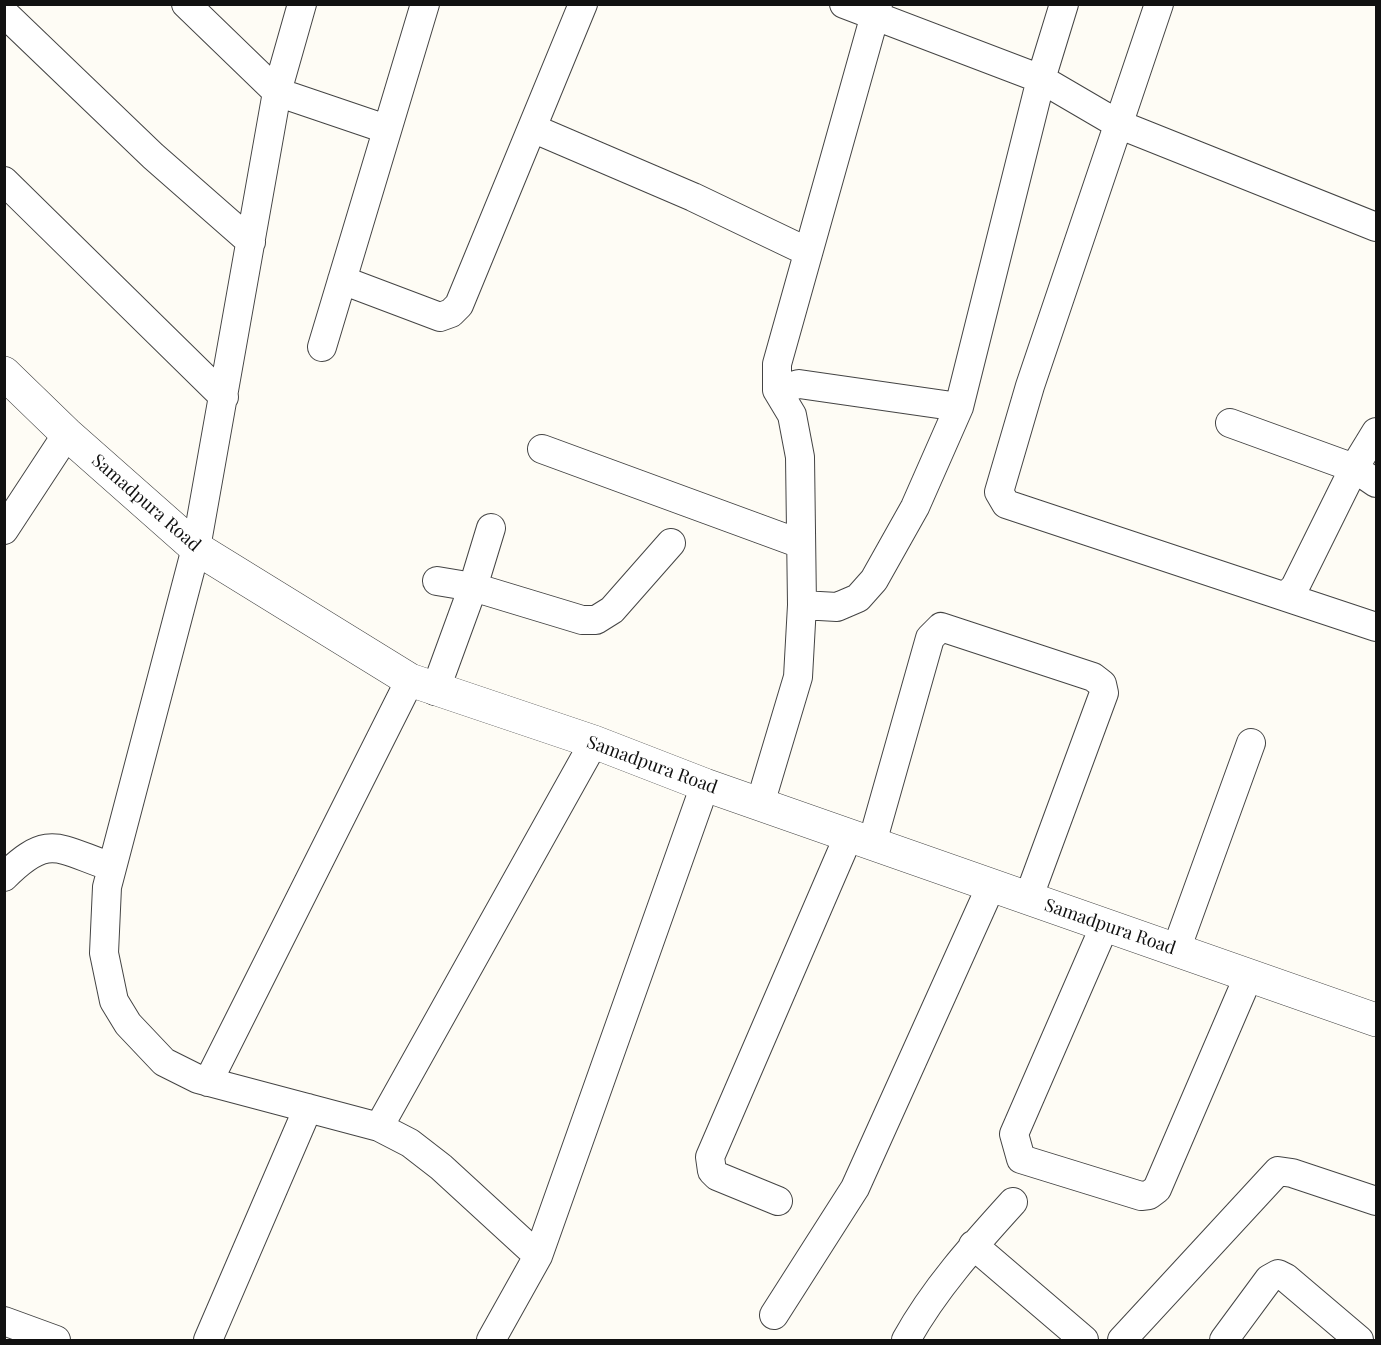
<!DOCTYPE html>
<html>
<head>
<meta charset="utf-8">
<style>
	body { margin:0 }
	#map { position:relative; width:1381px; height:1345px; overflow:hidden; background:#fefcf5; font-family:"Playfair Display",serif }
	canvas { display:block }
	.frame { position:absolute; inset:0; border:6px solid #111; pointer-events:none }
</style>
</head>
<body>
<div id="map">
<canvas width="1381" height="1345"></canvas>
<div class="frame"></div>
</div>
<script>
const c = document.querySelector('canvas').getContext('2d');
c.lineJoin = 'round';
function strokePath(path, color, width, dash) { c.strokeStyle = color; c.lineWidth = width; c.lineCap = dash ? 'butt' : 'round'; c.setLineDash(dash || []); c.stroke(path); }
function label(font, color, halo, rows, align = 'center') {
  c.font = font + ' "Playfair Display",serif'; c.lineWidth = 6; c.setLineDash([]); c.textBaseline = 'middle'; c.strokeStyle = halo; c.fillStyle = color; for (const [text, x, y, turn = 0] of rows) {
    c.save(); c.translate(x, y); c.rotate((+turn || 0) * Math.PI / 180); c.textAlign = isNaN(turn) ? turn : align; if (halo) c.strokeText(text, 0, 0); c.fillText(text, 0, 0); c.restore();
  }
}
const minor = new Path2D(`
	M 186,4 L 277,92 L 386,129
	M 302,4 L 277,92 L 196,548 L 107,887 L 104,953 L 114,1001 L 128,1024 L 164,1062 L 198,1079 L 379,1127 L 410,1143 L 441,1167 L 538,1256
	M 844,4 L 1041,79 L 1118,124 L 1376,227
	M 1159,4 L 1030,386 L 999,492 L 1006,504 L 1376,627
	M 4,13 L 153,156 L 251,242
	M 532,128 L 693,197 L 806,251
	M 4,181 L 224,397
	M 342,280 L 440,317 L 451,313 L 459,305 L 583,4
	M 322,347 L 425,4
	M 777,390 L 799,384 L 959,407
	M 1230,423 L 1354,468 L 1376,483
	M 542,449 L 801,544
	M 4,530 L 67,434
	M 437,581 L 473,587 L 582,620 L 596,620 L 612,610 L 671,543
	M 1287,595 L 1295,587 L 1354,468 L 1376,432
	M 802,605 L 837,607 L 858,598 L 874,580 L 915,507 L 959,407 L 1041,79 L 1064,4
	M 435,691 L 473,587 L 491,528
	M 760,804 L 798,677 L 802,605 L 800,457 L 792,415 L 777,390 L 777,364 L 878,4
	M 872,843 L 930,638 L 941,627 L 1093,677 L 1102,684 L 1104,693 L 1028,899
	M 4,877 C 49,832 58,849 112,867
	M 1105,925 L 1014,1134 L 1021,1159 L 1141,1196 L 1149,1195 L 1157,1189 L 1249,975
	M 1176,950 L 1251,743
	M 208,1082 L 410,680
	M 379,1127 L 594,742
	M 778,1201 L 717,1176 L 712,1171 L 710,1157 L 849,835
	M 973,1245 L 1084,1340
	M 774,1315 L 855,1188 L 991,886
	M 4,1321 L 56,1340
	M 208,1340 L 308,1108
	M 491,1340 L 538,1256 L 705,785
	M 906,1340 C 934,1289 974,1245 1013,1202
	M 1122,1340 L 1278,1171 L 1292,1173 L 1376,1201
	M 1224,1340 L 1269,1279 L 1278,1274 L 1286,1278 L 1359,1340`);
const tertiary = new Path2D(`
	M 4,373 L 67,434 L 196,548 L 410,680 L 594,742 L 705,785 L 1376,1020`);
strokePath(minor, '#444', 30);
strokePath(tertiary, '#444', 34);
strokePath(minor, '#fff', 28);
strokePath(tertiary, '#fff', 33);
label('18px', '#111', '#fff', [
	["Samadpura Road",146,503,41],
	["Samadpura Road",652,765,20],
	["Samadpura Road",1110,927,19]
]);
</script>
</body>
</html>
